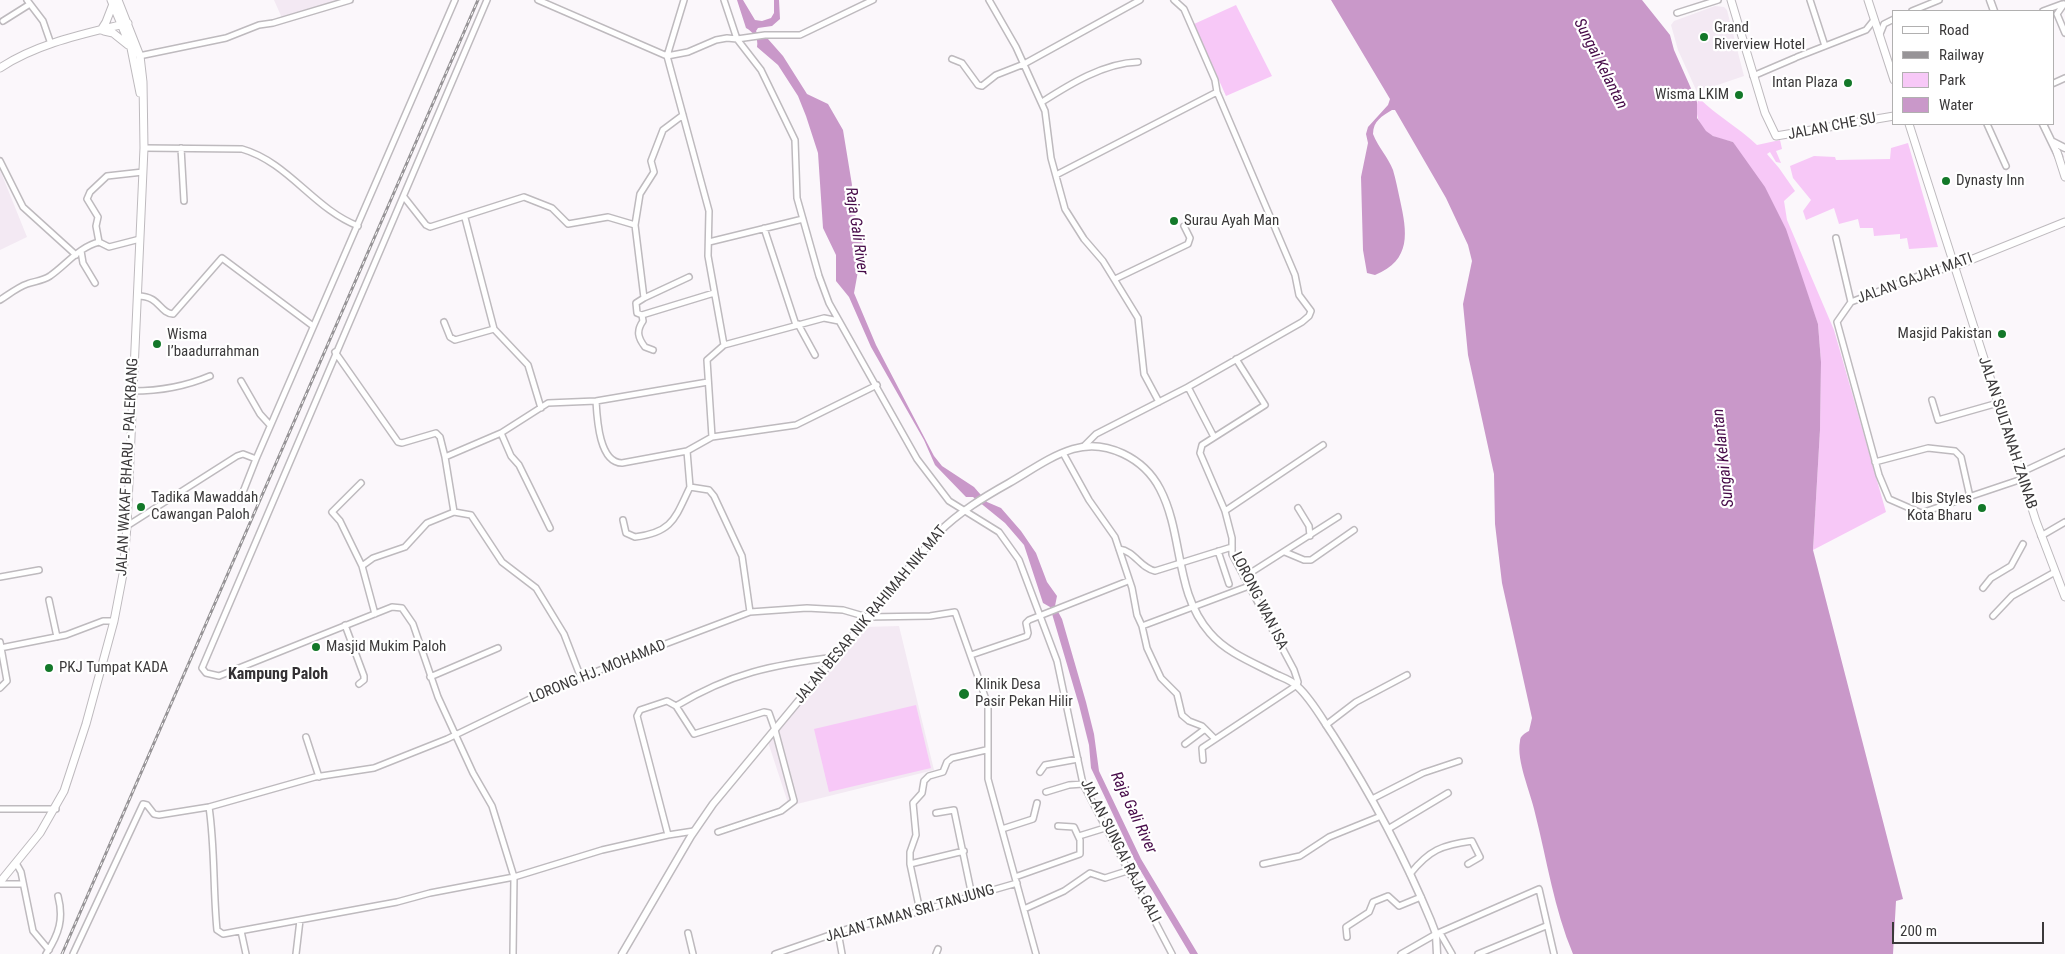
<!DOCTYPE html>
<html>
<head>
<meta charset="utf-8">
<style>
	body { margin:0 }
	#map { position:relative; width:2065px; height:954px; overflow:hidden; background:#fbf7fb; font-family:"Roboto Condensed",sans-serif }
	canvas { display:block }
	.legend { position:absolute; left:1892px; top:10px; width:162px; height:115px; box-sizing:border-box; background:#fff; border:1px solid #b1b0b0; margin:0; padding:6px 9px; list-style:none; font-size:15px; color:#3b393a }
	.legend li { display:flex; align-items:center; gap:10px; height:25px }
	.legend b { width:25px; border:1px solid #b1b0b0 }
	.scale { position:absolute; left:1892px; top:922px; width:152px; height:22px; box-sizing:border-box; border:2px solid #3b393a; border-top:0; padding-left:6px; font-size:15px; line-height:18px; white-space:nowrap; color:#3b393a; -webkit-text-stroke:4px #fff; paint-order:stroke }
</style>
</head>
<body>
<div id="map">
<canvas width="2065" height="954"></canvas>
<ul class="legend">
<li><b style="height:6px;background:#fff"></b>Road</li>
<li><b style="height:6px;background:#979497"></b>Railway</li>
<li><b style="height:14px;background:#f7c8f7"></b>Park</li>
<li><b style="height:14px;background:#c998c9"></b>Water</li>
</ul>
<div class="scale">200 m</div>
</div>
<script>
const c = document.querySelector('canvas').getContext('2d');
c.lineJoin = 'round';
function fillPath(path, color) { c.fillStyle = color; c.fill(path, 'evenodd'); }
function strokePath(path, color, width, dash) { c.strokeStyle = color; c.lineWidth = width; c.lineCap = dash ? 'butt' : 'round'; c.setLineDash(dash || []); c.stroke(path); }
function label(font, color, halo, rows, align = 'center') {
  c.font = font + ' "Roboto Condensed",sans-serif'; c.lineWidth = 4.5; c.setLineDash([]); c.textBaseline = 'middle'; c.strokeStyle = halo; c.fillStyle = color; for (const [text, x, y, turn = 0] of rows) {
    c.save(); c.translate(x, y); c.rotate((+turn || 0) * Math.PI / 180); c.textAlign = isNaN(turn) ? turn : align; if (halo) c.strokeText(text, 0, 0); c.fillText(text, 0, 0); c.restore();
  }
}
fillPath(new Path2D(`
	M 274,0 L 339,0 L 282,18 Z
	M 1715,6 L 1724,7 L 1727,10 L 1744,76 L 1697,92 L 1678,50 L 1671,25 L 1674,21 Z
	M 0,170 L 27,237 L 0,250 Z
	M 899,626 L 934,770 L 789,806 L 767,739 L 864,627 Z`), '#f3e9f3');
fillPath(new Path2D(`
	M 1236,5 L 1272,76 L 1226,96 L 1194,24 Z
	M 1699,98 C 1717,116 1738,127 1757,145 L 1780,140 L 1782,149 L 1776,151 L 1781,163 L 1776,162 L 1770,152 L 1767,154 L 1779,168 L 1795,191 L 1784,201 L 1787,220 L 1834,330 L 1886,512 L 1813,550 L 1820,430 L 1821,362 L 1818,324 L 1793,254 L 1733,142 C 1727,140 1719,139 1713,136 C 1699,130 1693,111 1699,98 Z
	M 1908,143 L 1938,247 L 1909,249 L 1907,238 L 1900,239 L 1900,234 L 1874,236 L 1873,228 L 1860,228 L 1858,219 L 1839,224 L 1834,208 L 1806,220 L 1803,211 L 1811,200 L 1793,178 L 1790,166 L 1814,156 L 1835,157 L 1836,160 L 1890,159 L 1891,148 Z
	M 916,705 L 931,768 L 829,792 L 814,729 Z`), '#f7c8f7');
fillPath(new Path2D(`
	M 737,0 L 743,0 L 755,20 L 762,21 L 771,18 L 774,13 L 774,0 L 779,0 L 780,19 L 772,26 L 758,28 L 756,31 L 760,39 L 768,39 L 783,56 L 807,94 L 828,104 L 843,130 L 852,185 L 850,195 L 863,244 L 854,293 L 876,345 L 934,456 L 942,466 L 974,487 L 987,502 L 1001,508 L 1021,531 L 1036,553 L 1047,582 L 1057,596 L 1055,606 L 1062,619 L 1086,702 L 1094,734 L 1099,771 L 1141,859 L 1198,954 L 1190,954 L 1136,863 L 1091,768 L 1089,745 L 1079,705 L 1050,607 L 1043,603 L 1024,545 L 1005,523 L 973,497 L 966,497 L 935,465 L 924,440 L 871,347 L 849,297 L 836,281 L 836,255 L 823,228 L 818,153 L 806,116 L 798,96 L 778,65 L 757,47 C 759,38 753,32 746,28 Z
	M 1331,0 L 1642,0 L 1670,35 L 1674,50 L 1697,102 L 1697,118 L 1706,131 L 1713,136 L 1733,142 L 1765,187 L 1786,229 L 1818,324 L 1821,362 L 1820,430 L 1813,550 L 1903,899 L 1896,901 L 1893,954 L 1573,954 C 1554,909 1547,860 1535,813 C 1531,793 1516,761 1520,741 C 1520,736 1525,733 1529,731 L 1532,718 L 1502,583 L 1495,524 L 1494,474 L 1468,355 L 1463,304 L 1472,261 L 1468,245 L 1446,198 L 1395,110 L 1392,110 C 1382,116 1373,121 1373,134 C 1378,147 1388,157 1393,170 C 1396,180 1398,191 1400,200 C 1407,232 1412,260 1375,275 L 1367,273 L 1363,250 L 1361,177 L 1368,143 L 1366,134 L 1368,127 L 1388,105 L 1390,99 Z`), '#c998c9');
const minor = new Path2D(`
	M 27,0 L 43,21 L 51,44
	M 487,0 L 202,668 L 206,673 L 219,676 L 392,607 L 402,608 L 413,624 L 438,697 L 473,773 L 492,806 L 514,877 L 513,954
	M 538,0 L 667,56 L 688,52 L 716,40 L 727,38 L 737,39 L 765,35 L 800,35 L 873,0
	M 684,0 L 667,56 L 709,211 L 708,256 L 724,345
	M 724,0 L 737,39 L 761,70 L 795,140 L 797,198 L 819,276 L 829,303 L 917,459 L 949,501 L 999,532 L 1019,560 L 1057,661 L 1083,784 L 1172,954
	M 989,0 L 1016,47 L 1045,111 L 1051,158 L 1065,209 L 1084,239 L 1103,261 L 1138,318 L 1144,374 L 1159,402
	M 1174,0 L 1184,9 L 1215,80 L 1217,92 L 1295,275 L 1299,295 L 1311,311 L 1309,316 L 1302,322 L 1188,387
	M 1810,0 L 1825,46
	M 2064,4 L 2057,14 L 2065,33
	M 1912,11 L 1939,0
	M 2043,11 L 2062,4
	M 1677,13 L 1718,0
	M 3,21 L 30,4
	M 1880,34 L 1884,24 L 1894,19
	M 139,56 L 226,38 L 259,25 L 273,23 L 350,0
	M 1797,57 L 1866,30 L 1874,20
	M 952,59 L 962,63 L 978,85 L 982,86 L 996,75 L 1024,64 L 1140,0
	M 1753,76 L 1795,58
	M 2054,83 L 2065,78
	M 1042,102 C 1070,84 1104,63 1138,62
	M 683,115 L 663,130 L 651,161 L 654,172 L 640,194 L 635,225 L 644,298 L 636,303 L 637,313 L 642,315 L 714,293
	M 1987,124 L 2006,166
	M 144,148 L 242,149 C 288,162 314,209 358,226
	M 181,148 L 184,201
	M 0,161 L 23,207 L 76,255
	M 1056,175 L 1217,92
	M 404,197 L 426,225 L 430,227 L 524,197 L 552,208 L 568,224 L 608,217 L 635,225
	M 465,218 L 494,329
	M 764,228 L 796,325
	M 1836,238 L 1851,302
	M 99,242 L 96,226 L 98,217 L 87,199 L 90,192 L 107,176 L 143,172
	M 709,242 L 803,219
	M 81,251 L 83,263 L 95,283
	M 1953,267 L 1926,273 L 1851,302 L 1837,322 L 1879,475 L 1889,499 L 1921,513 L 2022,479
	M 1115,279 L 1188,244 L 1190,238 L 1184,226
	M 138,296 C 160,296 159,313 173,314 L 222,258 L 313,326
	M 644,298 L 689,277
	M 0,300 C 8,295 18,287 27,284 C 35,281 42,281 50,276 C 66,265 79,247 99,242 L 109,247 L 140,239
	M 642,315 L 643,321 C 636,331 638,338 645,347 L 653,350
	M 444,322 L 450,337 L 455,340 L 494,329 L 528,365 L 541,408
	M 798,324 L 815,355
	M 335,352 L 398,442 L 402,443 L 436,433 L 440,437 L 445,457 L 501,433 L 548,403 L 596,401 L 708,382
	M 241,381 L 260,414 L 270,425
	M 133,391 C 161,391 184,387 210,376
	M 1932,400 L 1938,420 L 1998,403
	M 596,401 C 597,418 599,463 622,463 L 687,451
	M 501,433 L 511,456 L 519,465 L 550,528
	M 712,437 L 796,425 L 877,385
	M 1083,447 L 1096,434 L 1188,387 L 1214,437
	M 1063,453 L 1089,500 L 1115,537 L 1132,588 L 1137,615 L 1142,626 L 1147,648 L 1161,678 L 1177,694 L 1182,715 L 1189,721 L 1202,726 L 1215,739
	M 1875,462 L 1928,448 L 1955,451 L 1961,457 L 1970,497
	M 2020,473 L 2065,452
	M 361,483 L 332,512 L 340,521 L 362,566 L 375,614
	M 243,492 L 256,459
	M 1298,508 L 1309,526 L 1310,536
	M 1225,511 L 1323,445
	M 454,512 L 471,515 L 502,562 L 536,588 L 564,634 L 581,678
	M 623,520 L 626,533 L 635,537 C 673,532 675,518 690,487
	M 127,526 L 237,456 L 243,454 L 256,459 L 455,0
	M 2041,536 L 2065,522
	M 1119,549 C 1135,551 1140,568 1155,571 L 1232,547
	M 1218,551 L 1229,584
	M 1285,552 L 1304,560 L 1311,560 L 1354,530
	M 362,566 L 373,558 L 405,547 L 427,523 L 454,512 L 445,457
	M 0,577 L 39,570
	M 1244,577 L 1338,517
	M 1983,588 L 1991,578 L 2011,566 L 2023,544
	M 49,600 L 57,637
	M 750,612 L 742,556 L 714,496 L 709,490 L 690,487 L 687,451 L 712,437 L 707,360 L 724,345 L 824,318 L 839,321
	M 1993,616 L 2012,596 L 2055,572
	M 345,625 L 364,676 L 364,680 L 359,684
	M 1142,626 L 1249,586
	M 0,642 L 7,681 L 0,688
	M 0,648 L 66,635 L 103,621 L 114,621
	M 971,655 L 1027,636 L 1028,633 L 1026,623 L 1029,620 L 1128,581
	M 430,677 L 498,648
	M 676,706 C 731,673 772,665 835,657
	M 1326,725 L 1356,702 L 1407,675
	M 306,737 L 319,777
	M 1185,744 L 1205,729
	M 1203,760 L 1202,748 L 1297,685 L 1298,682 L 1294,670 L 1232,554 L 1232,538 L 1225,511 L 1200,453 L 1202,445 L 1265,405 L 1236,359
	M 1040,772 L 1045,765 L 1078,759
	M 1046,792 L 1069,785 L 1083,784
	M 1372,799 L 1423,773 L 1459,761
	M 209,807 C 215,847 213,889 217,930 L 223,934 L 397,902 L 430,893 L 514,877 L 602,850 L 668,835 L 694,831
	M 0,809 L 56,809
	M 936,813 L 954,810 L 972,896
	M 1002,829 L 1033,819 L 1037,803
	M 1388,829 L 1448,793
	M 668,835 L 637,716 L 640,710 L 667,701 L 676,706 L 694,734 L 764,712 L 769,713 L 775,730 L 794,801 L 781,811 L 718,832
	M 1079,836 L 1105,828
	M 16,863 L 21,872 L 33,931 L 49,950
	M 910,864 L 910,852 L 916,835 L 913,803 L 922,793 L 924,781 L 929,776 L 943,772 L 947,762 L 952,758 L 986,750
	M 1263,864 L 1300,856 L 1329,837 L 1381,816
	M 1410,874 C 1429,850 1442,845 1472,841 L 1480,857 L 1468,864
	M 1015,877 L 1080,854 L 1080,840 L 1074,827 L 1058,826
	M 0,884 L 22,884
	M 1024,909 L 1064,891 L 1090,873 L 1105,878 L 1127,871
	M 920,911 L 910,864 L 964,851
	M 241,931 L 246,954
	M 838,932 L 842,954
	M 688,933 L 693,954
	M 1440,933 L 1452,954
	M 1347,937 L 1346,927 L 1369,912 L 1373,902 L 1388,896 L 1399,906 L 1421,897
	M 46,954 C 59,934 64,919 58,896
	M 73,954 L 143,804 L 147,805 L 154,814 L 159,815 L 209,807 L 315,777 L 374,768 L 447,739 L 536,696 L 652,649 L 750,612 L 807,608 L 843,610 L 867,617 L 930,616 L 955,612 L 988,705 L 988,779 L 1036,954
	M 296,954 L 300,920
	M 775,954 L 853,927 L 896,918 L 1017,883
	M 936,954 L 938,949
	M 1401,954 L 1436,934 L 1539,889 L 1554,954
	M 1478,954 L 1546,926`);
const tertiary = new Path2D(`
	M 1990,0 L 1994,11
	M 2043,124 L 2059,157
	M 2053,142 L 2065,148
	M 622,954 L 691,836 L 713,804 L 938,533 C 959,512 984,497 1009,483 C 1030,471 1050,456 1073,449 C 1106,439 1144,458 1160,489 C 1184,535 1174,592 1210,633 C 1227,653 1254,663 1277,675 C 1284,678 1293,681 1298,687 C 1312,700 1322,719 1333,735 C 1371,794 1404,856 1431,921 L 1436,934 L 1437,954`);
const secondary = new Path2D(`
	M 111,0 L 131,48 L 140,93
	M 1731,0 L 1765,113 L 1776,136 L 1894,116
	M 1868,0 L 1894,80
	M 101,30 L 106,22 L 113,4
	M 104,31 L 113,33 L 128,45
	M 0,68 C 38,43 84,34 128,23
	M 1909,124 L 2036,521 L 2065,597
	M 2057,152 L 2065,177
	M 1953,267 L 2065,222
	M 0,882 L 40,833 L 64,791 L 86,724 L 114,621 L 123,574 L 127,526 L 144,148 L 143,82 L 140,56 L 118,0`);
strokePath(minor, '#bebabe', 8);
strokePath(tertiary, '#bebabe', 9);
strokePath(secondary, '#bebabe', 9);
strokePath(minor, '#fff', 5);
strokePath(tertiary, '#fff', 6);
strokePath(secondary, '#fff', 7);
const rail = new Path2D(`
	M 62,954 L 478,0`);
strokePath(rail, '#979497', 3);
strokePath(rail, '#fff', 1, [4]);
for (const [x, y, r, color] of [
	[1704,37,5,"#137829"],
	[1848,83,5,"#137829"],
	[1739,95,5,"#137829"],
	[1946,181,5,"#137829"],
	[1174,221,5,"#137829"],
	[2002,334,5,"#137829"],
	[157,344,5,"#137829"],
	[141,507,5,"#137829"],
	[1982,508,5,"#137829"],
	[316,647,5,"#137829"],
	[49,668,5,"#137829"],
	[964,694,6,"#137829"]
]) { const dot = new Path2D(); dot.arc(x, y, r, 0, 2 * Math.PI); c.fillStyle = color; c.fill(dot); strokePath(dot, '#fff', 2); }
label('15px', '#3b393a', '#fff', [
	["Grand",1714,28],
	["Riverview Hotel",1714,45],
	["Intan Plaza",1838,83,"right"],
	["Wisma LKIM",1729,95,"right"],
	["Dynasty Inn",1956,181],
	["Surau Ayah Man",1184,221],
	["Masjid Pakistan",1992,334,"right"],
	["Wisma",167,335],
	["I’baadurrahman",167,352],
	["Tadika Mawaddah",151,498],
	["Cawangan Paloh",151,515],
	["Ibis Styles",1972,499,"right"],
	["Kota Bharu",1972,516,"right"],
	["Masjid Mukim Paloh",326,647],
	["PKJ Tumpat KADA",59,668],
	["Klinik Desa",975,685],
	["Pasir Pekan Hilir",975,702]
], 'left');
label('15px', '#3b393a', '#fff', [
	["JALAN CHE SU",1832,127,-11],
	["JALAN GAJAH MATI",1915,279,-20],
	["JALAN SULTANAH ZAINAB",2007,433,72],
	["JALAN WAKAF BHARU - PALEKBANG",128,467,-87],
	["LORONG WAN ISA",1259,601,63],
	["JALAN BESAR NIK RAHIMAH NIK MAT",871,615,-50],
	["LORONG HJ. MOHAMAD",598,672,-22],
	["JALAN SUNGAI RAJA GALI",1120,851,63],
	["JALAN TAMAN SRI TANJUNG",910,914,-16]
]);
label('italic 16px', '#460a48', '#fff', [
	["Sungai Kelantan",1600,64,63],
	["Raja Gali River",856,231,82],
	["Sungai Kelantan",1724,458,-96],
	["Raja Gali River",1133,813,65]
]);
label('bold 16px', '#333033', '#fff', [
	["Kampung Paloh",278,675]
]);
</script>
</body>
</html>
